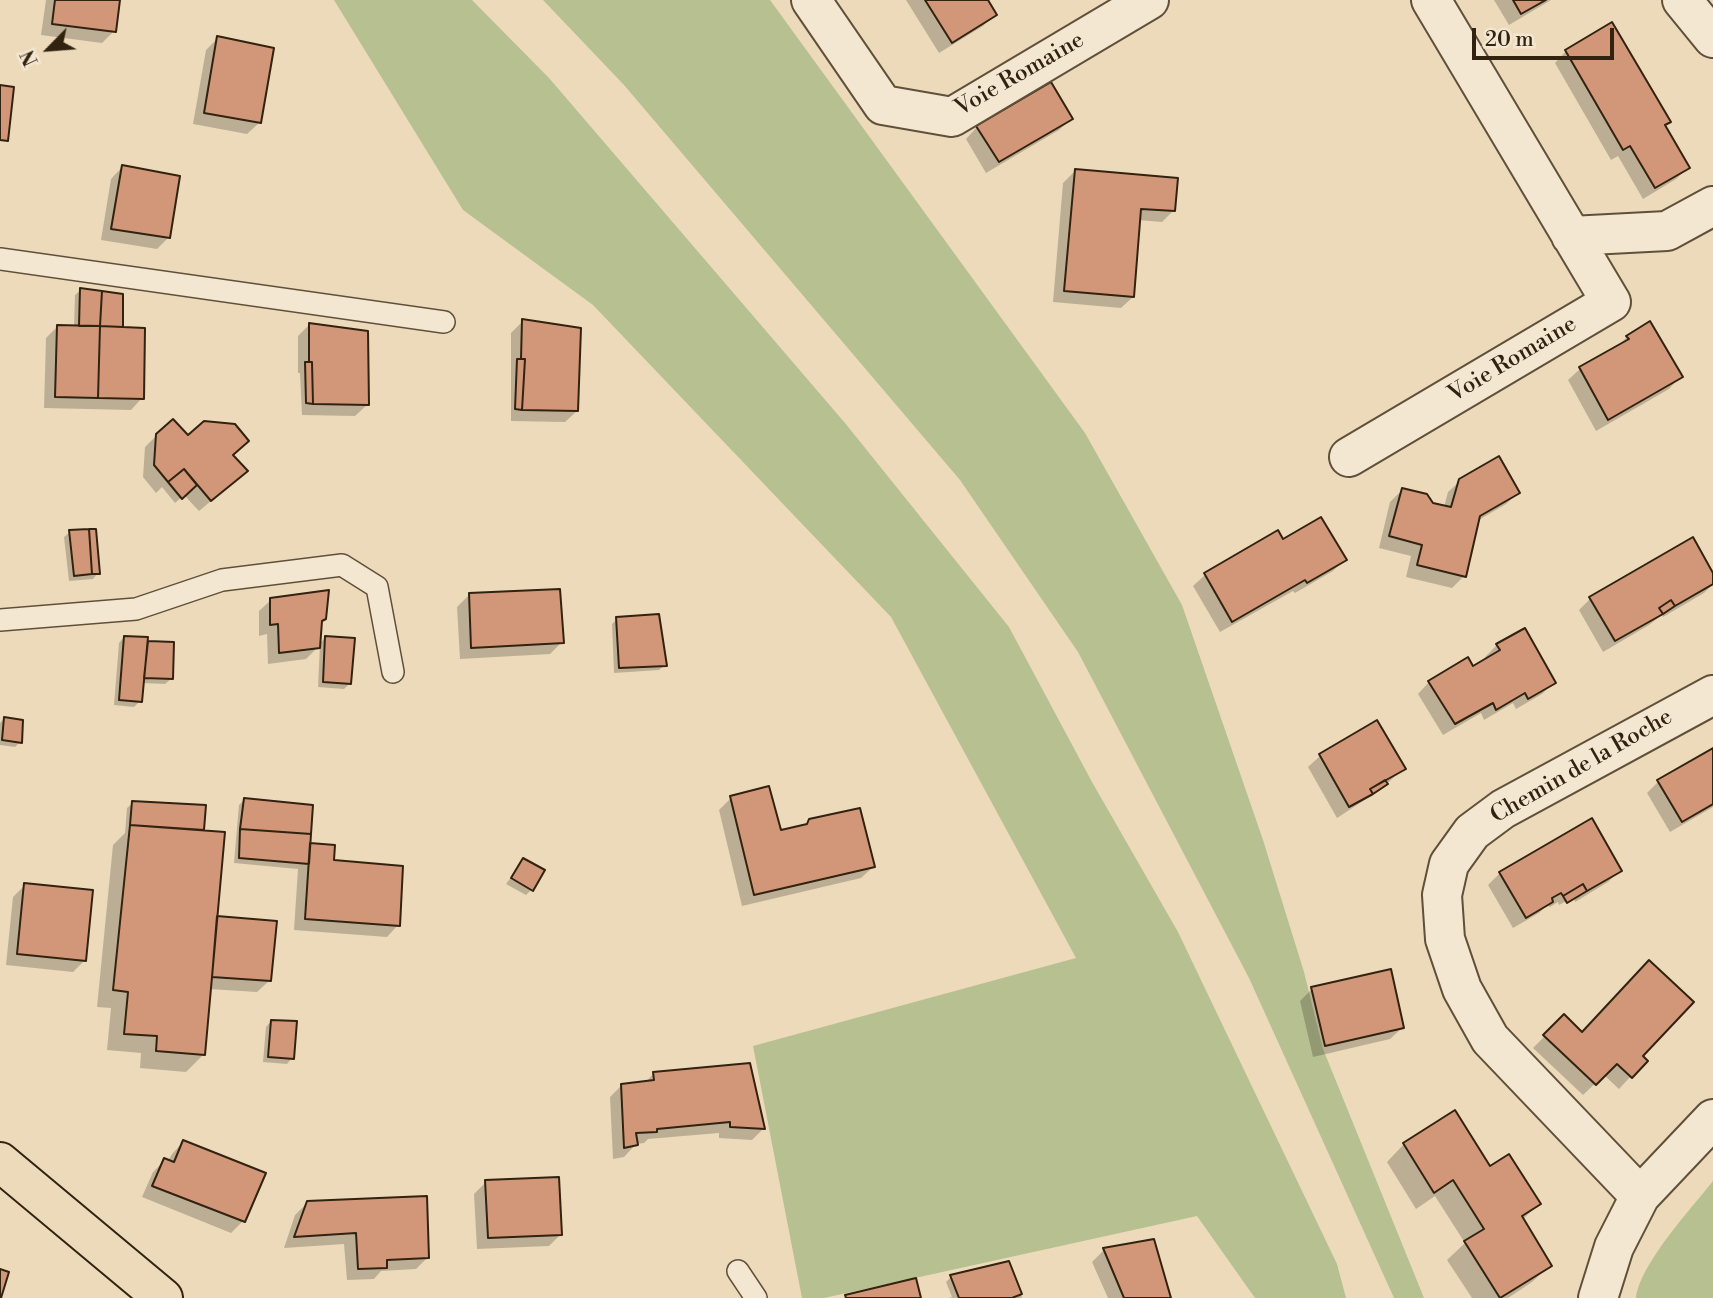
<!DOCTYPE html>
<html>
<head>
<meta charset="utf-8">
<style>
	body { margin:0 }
	#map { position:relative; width:1713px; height:1298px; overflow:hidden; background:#ecdaba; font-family:"Libre Bodoni",serif }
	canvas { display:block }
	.north { position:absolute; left:14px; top:14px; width:70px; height:70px; -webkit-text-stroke:5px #f3e7d2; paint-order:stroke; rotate:245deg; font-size:19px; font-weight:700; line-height:28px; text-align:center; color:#322210 }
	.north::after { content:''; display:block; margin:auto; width:24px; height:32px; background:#322210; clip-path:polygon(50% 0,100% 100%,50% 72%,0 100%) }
	.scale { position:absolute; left:1472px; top:28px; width:142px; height:32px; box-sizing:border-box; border:4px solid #322210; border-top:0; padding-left:9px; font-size:21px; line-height:24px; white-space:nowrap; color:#322210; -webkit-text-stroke:5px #f3e7d2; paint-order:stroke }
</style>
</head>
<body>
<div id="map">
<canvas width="1713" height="1298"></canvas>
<div class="north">N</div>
<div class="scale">20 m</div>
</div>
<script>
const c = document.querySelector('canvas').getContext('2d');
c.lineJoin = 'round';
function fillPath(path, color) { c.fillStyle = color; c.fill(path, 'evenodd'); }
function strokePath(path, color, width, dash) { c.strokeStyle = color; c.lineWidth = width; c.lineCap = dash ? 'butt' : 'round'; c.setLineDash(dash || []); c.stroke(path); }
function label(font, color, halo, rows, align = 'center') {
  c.font = font + ' "Libre Bodoni",serif'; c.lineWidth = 6; c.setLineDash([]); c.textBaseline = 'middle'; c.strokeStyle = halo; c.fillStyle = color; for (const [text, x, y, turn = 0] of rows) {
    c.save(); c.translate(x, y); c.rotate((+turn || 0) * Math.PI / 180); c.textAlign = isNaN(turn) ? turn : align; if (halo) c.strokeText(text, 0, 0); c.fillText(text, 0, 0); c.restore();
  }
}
fillPath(new Path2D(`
	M 334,0 L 472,0 L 549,78 L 845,423 L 1009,627 L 1092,782 L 1178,932 L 1337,1264 L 1346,1298 L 1255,1298 L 1197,1216 L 824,1298 L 802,1298 L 753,1046 L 1076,958 L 891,617 L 593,305 L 463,210 Z
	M 543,0 L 770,0 L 1085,433 L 1182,605 L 1263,840 L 1304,972 L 1323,1049 L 1424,1298 L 1394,1298 L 1249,978 L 1078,652 L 960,480 L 624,85 Z
	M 1713,1181 L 1713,1298 L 1636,1298 C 1640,1264 1691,1209 1713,1181 Z`), '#b7c090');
fillPath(new Path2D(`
	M 46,0 L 118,0 L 114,31 L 102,43 L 41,35 Z
	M 906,0 L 986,0 L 995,14 L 983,26 L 939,53 Z
	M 1494,0 L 1551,0 L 1509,25 Z
	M 218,38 L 259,123 L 247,134 L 193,124 L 206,50 Z
	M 1566,51 L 1669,122 L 1663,127 L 1688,168 L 1676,179 L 1643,199 L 1618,156 L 1611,160 L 1555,63 Z
	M 1071,119 L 1059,130 L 986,173 L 966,139 L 977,127 Z
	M 122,167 L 169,237 L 157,249 L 101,240 L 111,179 Z
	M 1075,171 L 1174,210 L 1162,222 L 1138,220 L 1133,297 L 1121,308 L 1053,302 L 1063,183 Z
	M 81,290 L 121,326 L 118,329 L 142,398 L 131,410 L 44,408 L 46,338 L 57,327 L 74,327 L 75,295 Z
	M 523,321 L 577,411 L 565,422 L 511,421 L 511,333 Z
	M 1650,324 L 1680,377 L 1669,389 L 1596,431 L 1568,380 L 1580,369 L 1615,349 L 1627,337 Z
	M 309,325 L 367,405 L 355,416 L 302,415 L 300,373 L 298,373 L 298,336 Z
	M 157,435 L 232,456 L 234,482 L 199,511 L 184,495 L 175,503 L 162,487 L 156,493 L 143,477 L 145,447 Z
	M 1461,480 L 1518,493 L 1506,504 L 1477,521 L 1464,576 L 1452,588 L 1406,577 L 1411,556 L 1379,548 L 1390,502 L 1402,490 L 1432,504 L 1444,507 L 1448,492 Z
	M 70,532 L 98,573 L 93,579 L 69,581 L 64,537 Z
	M 1283,542 L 1344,560 L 1333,571 L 1295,593 L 1293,591 L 1220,632 L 1193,586 L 1205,575 Z
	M 1713,576 L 1713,584 L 1704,593 L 1663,617 L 1662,615 L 1649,625 L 1603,652 L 1579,610 L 1590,599 Z
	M 469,595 L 562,642 L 550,654 L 460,659 L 457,607 Z
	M 271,600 L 325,619 L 320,623 L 318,645 L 326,637 L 350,683 L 344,689 L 318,687 L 320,645 L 306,659 L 268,664 L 267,634 L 259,636 L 259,611 Z
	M 617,619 L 665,665 L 659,670 L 614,673 L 612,624 Z
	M 124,637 L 146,642 L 172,644 L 171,679 L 165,684 L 142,683 L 140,701 L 134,707 L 114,705 L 119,643 Z
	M 1497,645 L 1554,682 L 1542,694 L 1516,709 L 1513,703 L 1484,720 L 1481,713 L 1443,735 L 1418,694 L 1429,682 L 1472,669 L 1487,660 L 1485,657 Z
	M 4,719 L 20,742 L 15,747 L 0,745 L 0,723 Z
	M 1377,722 L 1404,768 L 1380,790 L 1337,818 L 1308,767 L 1320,756 Z
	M 1713,750 L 1713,807 L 1670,832 L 1647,793 L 1658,782 Z
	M 731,798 L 780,832 L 804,826 L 809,821 L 873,867 L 861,878 L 742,906 L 719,810 Z
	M 244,800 L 332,861 L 398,925 L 387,937 L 294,930 L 298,869 L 234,863 L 239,805 Z
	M 133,803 L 202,829 L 199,832 L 216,918 L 269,981 L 257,992 L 209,989 L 203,1055 L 186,1072 L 140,1068 L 141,1053 L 107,1050 L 111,1008 L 97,1007 L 113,845 L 125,833 L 127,808 Z
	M 524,860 L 531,890 L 526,895 L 506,884 Z
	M 1620,871 L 1608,882 L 1575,902 L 1574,897 L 1559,905 L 1558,902 L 1550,907 L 1547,905 L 1539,913 L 1513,928 L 1488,885 L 1500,873 Z
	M 25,885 L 85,960 L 73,972 L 6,965 L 13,897 Z
	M 1312,989 L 1402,1028 L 1390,1039 L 1313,1057 L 1300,1001 Z
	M 1564,1017 L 1581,1034 L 1641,1056 L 1645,1061 L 1619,1089 L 1604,1075 L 1583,1095 L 1533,1048 Z
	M 271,1021 L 292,1058 L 287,1064 L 263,1062 L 266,1027 Z
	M 654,1073 L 763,1129 L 752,1140 L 719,1138 L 719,1133 L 648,1139 L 644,1143 L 636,1144 L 624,1157 L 613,1159 L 610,1097 L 622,1085 L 645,1083 Z
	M 183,1142 L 243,1221 L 231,1233 L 142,1197 L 153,1172 L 165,1160 L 168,1161 L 172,1154 Z
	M 1404,1144 L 1489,1168 L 1539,1204 L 1522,1220 L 1550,1265 L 1532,1282 L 1508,1298 L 1472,1298 L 1447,1260 L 1465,1243 L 1435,1196 L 1416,1209 L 1387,1162 Z
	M 486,1182 L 561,1234 L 549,1246 L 477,1249 L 474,1194 Z
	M 307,1203 L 428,1257 L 416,1269 L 381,1271 L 374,1279 L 347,1280 L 344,1244 L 284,1248 L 295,1215 Z
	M 1104,1250 L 1169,1298 L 1108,1298 L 1092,1262 Z
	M 1008,1263 L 1022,1298 L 949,1298 L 952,1297 L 946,1282 L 951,1277 Z`), '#0003');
const building = new Path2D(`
	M 55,0 L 120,0 L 116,32 L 52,24 Z
	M 925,0 L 988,0 L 997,15 L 952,43 Z
	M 1513,0 L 1546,0 L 1521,14 Z
	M 1612,22 L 1671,122 L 1665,125 L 1690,168 L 1655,188 L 1630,146 L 1623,150 L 1565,50 Z
	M 217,36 L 274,48 L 261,123 L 204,113 Z
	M 1051,82 L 1073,119 L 999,162 L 976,126 Z
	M 0,85 L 14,87 L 8,141 L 0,140 Z
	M 122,165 L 180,176 L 170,238 L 111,229 Z
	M 1075,169 L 1178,178 L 1175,211 L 1141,209 L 1134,297 L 1064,291 Z
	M 80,288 L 102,291 L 100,326 L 79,326 Z
	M 102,291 L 123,294 L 123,327 L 100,326 Z
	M 522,319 L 581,328 L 578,411 L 522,410 L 525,359 L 521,359 Z
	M 1650,321 L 1683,377 L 1608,420 L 1579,367 L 1629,339 L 1626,336 Z
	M 309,323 L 368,331 L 369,405 L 313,404 L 312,362 L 309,362 Z
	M 57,325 L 100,326 L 98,398 L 55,397 Z
	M 100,326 L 145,328 L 144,399 L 98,398 Z
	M 517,359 L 525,359 L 522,410 L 515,409 Z
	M 305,362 L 312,362 L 313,404 L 306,403 Z
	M 173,419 L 188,435 L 204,421 L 235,424 L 249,441 L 233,455 L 248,471 L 211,501 L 184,469 L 168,482 L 154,465 L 156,434 Z
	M 1499,456 L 1520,493 L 1480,516 L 1466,577 L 1417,565 L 1422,545 L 1389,536 L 1402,488 L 1427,494 L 1433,503 L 1451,507 L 1459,479 Z
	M 184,469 L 197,485 L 182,499 L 168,482 Z
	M 1321,517 L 1347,560 L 1307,583 L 1305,580 L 1232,622 L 1204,573 L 1278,530 L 1283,539 Z
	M 89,529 L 92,574 L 74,576 L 69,530 Z
	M 89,529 L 96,529 L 100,574 L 92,574 Z
	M 1693,537 L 1713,573 L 1713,584 L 1675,606 L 1671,600 L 1659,608 L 1663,614 L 1615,641 L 1589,597 Z
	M 560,589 L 564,643 L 471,648 L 469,593 Z
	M 329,590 L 326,619 L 322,621 L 320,648 L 279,653 L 278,624 L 270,625 L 270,598 Z
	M 1671,600 L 1675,606 L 1663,614 L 1659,608 Z
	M 659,614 L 667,666 L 619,668 L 616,617 Z
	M 1525,628 L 1556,683 L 1528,699 L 1525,693 L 1496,710 L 1493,703 L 1455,724 L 1428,681 L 1468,657 L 1473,666 L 1500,650 L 1496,644 Z
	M 124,636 L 148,637 L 142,702 L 119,700 Z
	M 325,636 L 355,638 L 351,684 L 323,682 Z
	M 148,641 L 174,642 L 173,679 L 144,678 Z
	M 4,717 L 23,720 L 22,743 L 2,740 Z
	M 1377,720 L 1406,769 L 1370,789 L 1373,794 L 1349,807 L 1319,754 Z
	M 1713,748 L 1713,804 L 1682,822 L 1657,780 Z
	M 1385,780 L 1388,784 L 1373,794 L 1370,789 Z
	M 769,786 L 781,830 L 807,824 L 809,819 L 860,808 L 875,867 L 754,895 L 730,796 Z
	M 244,798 L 313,805 L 311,834 L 240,829 Z
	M 132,801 L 206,805 L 204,830 L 130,825 Z
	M 1592,818 L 1622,871 L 1587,891 L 1583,884 L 1563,896 L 1561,893 L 1552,898 L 1553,902 L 1526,918 L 1499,872 Z
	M 130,825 L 225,832 L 205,1055 L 156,1051 L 157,1036 L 124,1034 L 128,992 L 113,990 Z
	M 240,829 L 311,834 L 309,864 L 239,858 Z
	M 310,843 L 335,845 L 334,860 L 403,866 L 400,926 L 305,919 Z
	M 523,858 L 545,870 L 533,891 L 511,878 Z
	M 24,883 L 93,890 L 86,961 L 17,954 Z
	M 1583,884 L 1587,891 L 1567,903 L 1563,896 Z
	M 217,916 L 277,921 L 271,981 L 212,977 Z
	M 1649,960 L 1694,1002 L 1643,1056 L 1648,1061 L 1632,1078 L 1617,1064 L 1596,1085 L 1543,1035 L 1564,1014 L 1582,1032 Z
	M 1391,969 L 1404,1028 L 1325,1046 L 1311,987 Z
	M 271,1020 L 297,1021 L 294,1059 L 268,1057 Z
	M 750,1063 L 765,1129 L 730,1127 L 730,1122 L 657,1129 L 657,1132 L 636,1133 L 638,1145 L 624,1148 L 621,1084 L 654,1080 L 653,1072 Z
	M 1455,1110 L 1490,1166 L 1509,1154 L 1541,1204 L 1522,1216 L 1552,1266 L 1500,1298 L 1464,1241 L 1484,1229 L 1453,1180 L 1434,1193 L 1403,1143 Z
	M 183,1140 L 266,1173 L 245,1222 L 152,1186 L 164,1158 L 174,1162 Z
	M 559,1177 L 562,1235 L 488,1238 L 485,1180 Z
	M 427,1196 L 429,1258 L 387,1260 L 387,1268 L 358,1269 L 356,1233 L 294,1237 L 307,1201 Z
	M 1154,1239 L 1171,1298 L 1124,1298 L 1103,1248 Z
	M 1009,1261 L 1022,1294 L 1012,1298 L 959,1298 L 950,1275 Z
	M 0,1269 L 9,1272 L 1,1298 L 0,1298 Z
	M 916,1278 L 921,1298 L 846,1298 L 845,1295 Z`);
fillPath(building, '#d29779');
strokePath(building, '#322210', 2);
const service = new Path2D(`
	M 0,259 L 444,322
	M 0,620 L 136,609 L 222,580 L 342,565 L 377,587 L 393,672
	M 738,1271 L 756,1298`);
const minor = new Path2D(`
	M 811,0 L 883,105 L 952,117 L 1149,0
	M 1682,0 L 1713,38
	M 1571,236 L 1667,231 L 1713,206
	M 1349,457 L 1611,302 L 1431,0
	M 1640,1196 L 1490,1039 L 1462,989 L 1445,939 L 1442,895 L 1449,864 L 1472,832 L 1503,809 L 1713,695
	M 1598,1298 L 1614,1247 L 1640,1196 L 1713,1119`);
const primary = new Path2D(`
	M 0,1162 L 163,1298`);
strokePath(service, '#60503a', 24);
strokePath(minor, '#60503a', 42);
strokePath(primary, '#322210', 42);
strokePath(service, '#f3e7d2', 21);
strokePath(minor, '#f3e7d2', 38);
strokePath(primary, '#ecdaba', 38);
label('23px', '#322210', '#f3e7d2', [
	["Voie Romaine",1020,75,-30],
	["Voie Romaine",1513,360,-31],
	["Chemin de la Roche",1582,767,-30]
]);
</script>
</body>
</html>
